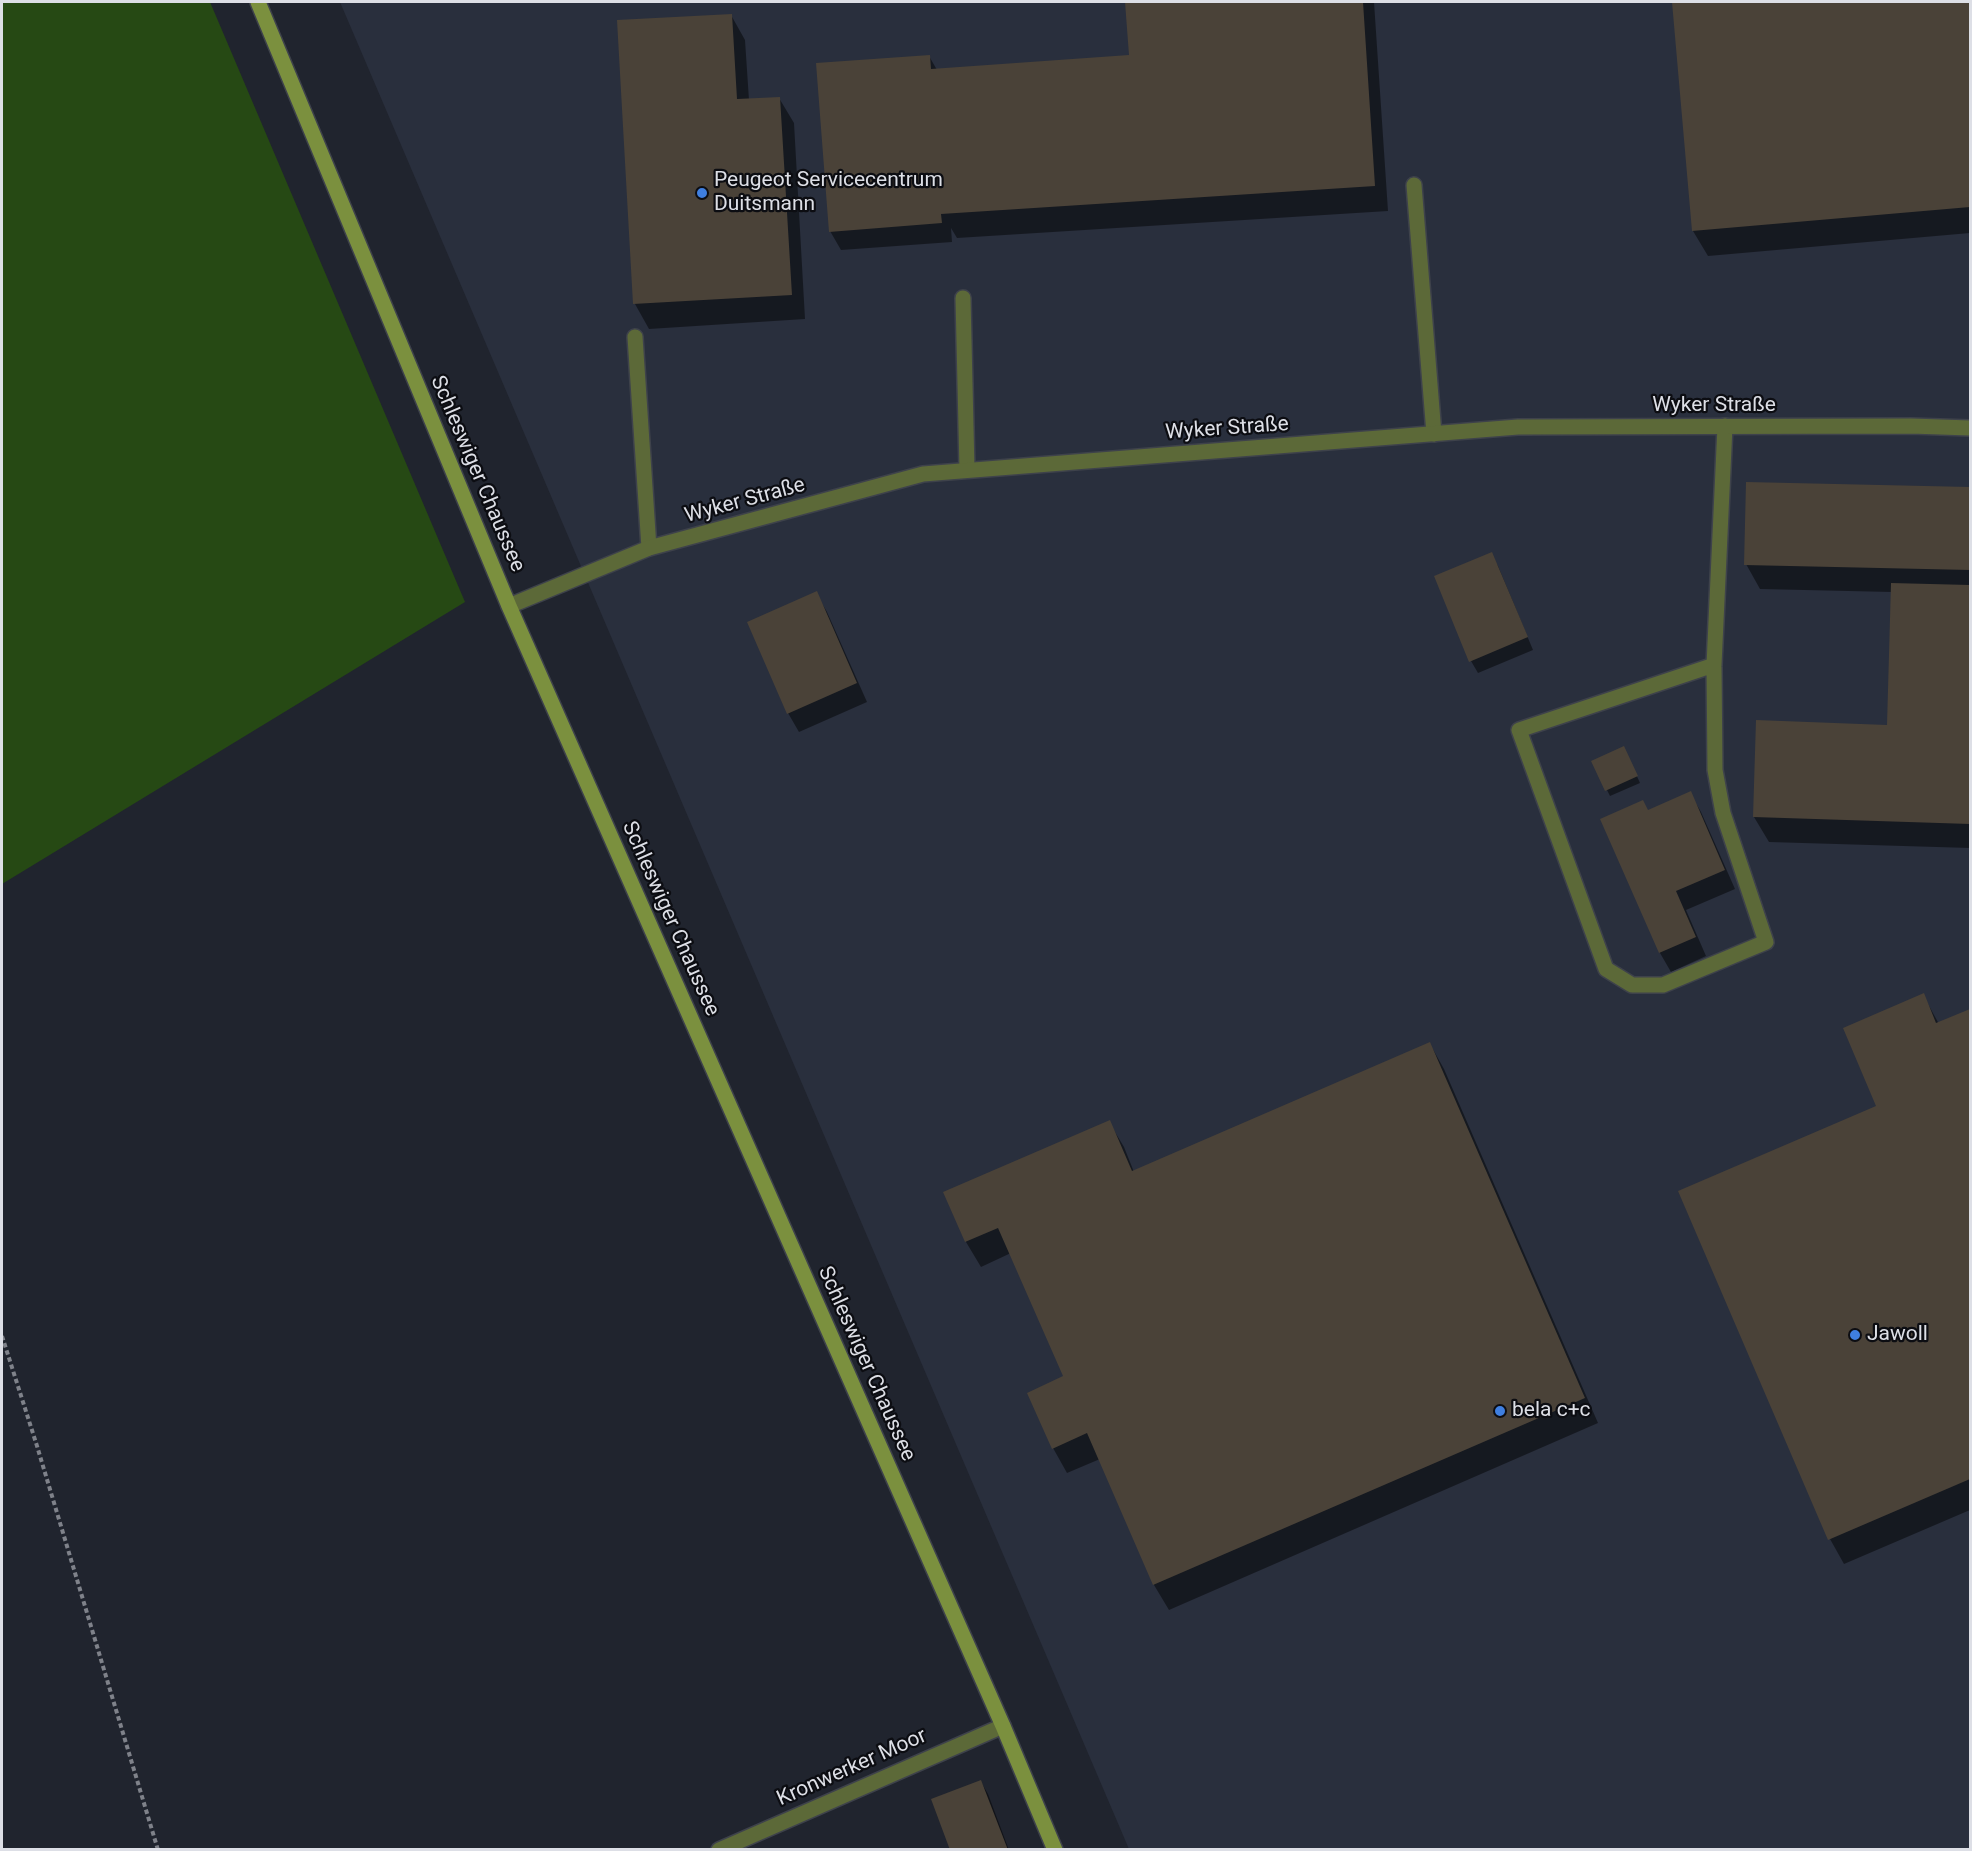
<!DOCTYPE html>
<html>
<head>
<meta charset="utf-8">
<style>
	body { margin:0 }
	#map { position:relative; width:1972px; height:1851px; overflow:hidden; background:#20242e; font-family:Roboto,sans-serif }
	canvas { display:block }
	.frame { position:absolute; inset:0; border:3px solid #dddfe6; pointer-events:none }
</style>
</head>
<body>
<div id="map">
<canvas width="1972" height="1851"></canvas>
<div class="frame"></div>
</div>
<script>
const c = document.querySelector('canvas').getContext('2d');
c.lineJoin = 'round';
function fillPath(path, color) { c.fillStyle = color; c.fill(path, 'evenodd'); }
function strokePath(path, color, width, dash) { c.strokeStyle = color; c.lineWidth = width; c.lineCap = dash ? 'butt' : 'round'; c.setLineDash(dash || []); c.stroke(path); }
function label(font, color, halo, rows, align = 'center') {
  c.font = font + ' Roboto,sans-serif'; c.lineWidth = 4.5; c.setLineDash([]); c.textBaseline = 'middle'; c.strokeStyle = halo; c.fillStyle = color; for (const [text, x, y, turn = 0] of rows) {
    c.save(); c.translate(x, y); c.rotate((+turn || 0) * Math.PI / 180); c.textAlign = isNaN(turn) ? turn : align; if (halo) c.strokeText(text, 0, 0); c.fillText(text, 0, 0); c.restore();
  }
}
fillPath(new Path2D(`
	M 340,2 L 1970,2 L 1970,1849 L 1129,1849 Z`), '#292f3d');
fillPath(new Path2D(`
	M 2,2 L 210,2 L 465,602 L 2,884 Z`), '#264914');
fillPath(new Path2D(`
	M 1127,2 L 1374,2 L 1388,211 L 957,238 L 951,228 L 952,242 L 841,250 L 830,231 L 929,56 L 937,70 L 1130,57 Z
	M 1674,2 L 1970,2 L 1970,233 L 1708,256 L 1693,231 Z
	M 731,15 L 745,40 L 749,100 L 779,98 L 794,123 L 805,319 L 649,329 L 635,304 Z
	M 1747,483 L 1970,489 L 1970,848 L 1769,842 L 1754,817 L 1888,726 L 1892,592 L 1760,589 L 1746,564 Z
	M 1491,554 L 1498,566 L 1533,650 L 1478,673 L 1471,661 Z
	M 816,593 L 827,612 L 867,702 L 799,732 L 788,713 Z
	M 1627,754 L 1640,783 L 1610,796 L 1593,762 Z
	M 1690,793 L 1701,812 L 1735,889 L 1686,910 L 1706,956 L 1671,972 L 1660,953 L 1602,820 L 1648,812 Z
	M 1923,995 L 1939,1024 L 1970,1010 L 1970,1510 L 1844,1564 L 1830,1539 L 1680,1191 L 1878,1107 Z
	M 1430,1044 L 1444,1069 L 1598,1423 L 1169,1610 L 1154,1585 L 1100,1459 L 1067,1473 L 1053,1448 L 1065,1377 L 1011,1253 L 981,1267 L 966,1242 L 945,1193 L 1109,1122 L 1124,1147 L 1134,1172 Z
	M 981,1782 L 988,1794 L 1009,1850 L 952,1850 Z`), '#0007');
fillPath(new Path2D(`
	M 1125,2 L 1363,2 L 1375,186 L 941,214 L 942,223 L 829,232 L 816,63 L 930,55 L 931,69 L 1129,55 Z
	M 1672,2 L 1970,2 L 1970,207 L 1692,231 Z
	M 732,14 L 737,99 L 780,97 L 792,295 L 633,304 L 617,20 Z
	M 1746,482 L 1970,487 L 1970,570 L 1744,565 Z
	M 1492,552 L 1528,637 L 1469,662 L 1434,576 Z
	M 1891,583 L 1970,585 L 1970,824 L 1753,817 L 1756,720 L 1887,725 Z
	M 817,591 L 857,683 L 787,714 L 747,622 Z
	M 1624,746 L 1638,776 L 1605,791 L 1591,761 Z
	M 1691,791 L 1725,870 L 1676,891 L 1696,937 L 1659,953 L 1600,819 L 1643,800 L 1648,810 Z
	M 1924,993 L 1936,1023 L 1970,1009 L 1970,1479 L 1828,1540 L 1678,1191 L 1876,1106 L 1843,1028 Z
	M 1430,1042 L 1585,1398 L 1153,1585 L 1087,1433 L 1052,1449 L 1027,1393 L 1063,1376 L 998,1228 L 965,1242 L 943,1192 L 1110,1120 L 1132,1171 Z
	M 981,1780 L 1008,1850 L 950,1850 L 931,1799 Z`), '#4a4238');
const lane = new Path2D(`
	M 1414,185 L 1434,434
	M 963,298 L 967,470
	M 635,337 L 649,548
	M 1714,665 L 1519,730 L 1606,969 L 1632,985 L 1663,985 L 1766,942 L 1723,813 L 1715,770 L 1714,665 L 1725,426`);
const street = new Path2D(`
	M 509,606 L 649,548 L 923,474 L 1518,427 L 1911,426 L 1970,428
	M 719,1850 L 1003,1726`);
const secondary = new Path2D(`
	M 258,2 L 509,606 L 1003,1726 L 1055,1850`);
strokePath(lane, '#3e424b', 18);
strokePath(street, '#3e424b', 18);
strokePath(secondary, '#3e424b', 18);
strokePath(new Path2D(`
	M 2,1336 L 37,1446 L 158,1850`), '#7f828a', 4, [4.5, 3]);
strokePath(lane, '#5c6938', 15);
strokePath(street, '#5c6938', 15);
strokePath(secondary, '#7b903e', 15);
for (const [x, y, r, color] of [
	[702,193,6,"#3f7fe0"],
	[1855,1335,6,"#3f7fe0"],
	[1500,1411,6,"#3f7fe0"]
]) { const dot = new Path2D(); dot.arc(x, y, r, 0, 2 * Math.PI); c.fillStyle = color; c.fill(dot); strokePath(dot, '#0c0d12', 2); }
label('21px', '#dddfe6', '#0c0d12', [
	["Peugeot Servicecentrum",714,181],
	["Duitsmann",714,205],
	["Jawoll",1867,1335],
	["bela c+c",1512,1411]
], 'left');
label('21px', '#dddfe6', '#0c0d12', [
	["Wyker Straße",1714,406],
	["Wyker Straße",1227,429,-4],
	["Schleswiger Chaussee",477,474,67],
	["Wyker Straße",745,501,-15],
	["Schleswiger Chaussee",670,919,66],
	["Schleswiger Chaussee",866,1364,66],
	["Kronwerker Moor",852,1768,-24]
]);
</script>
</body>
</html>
